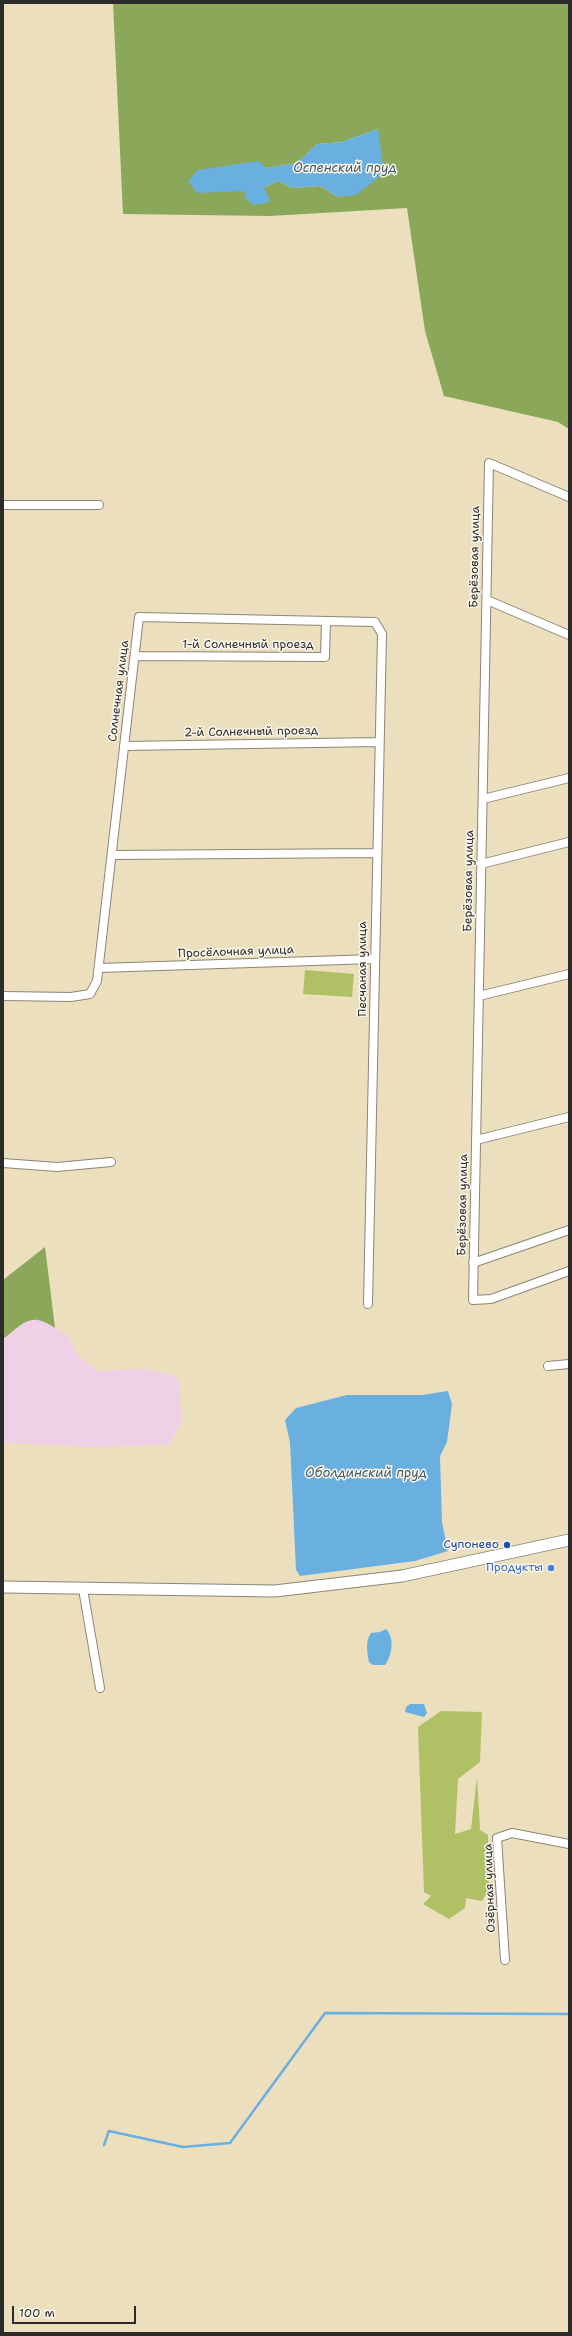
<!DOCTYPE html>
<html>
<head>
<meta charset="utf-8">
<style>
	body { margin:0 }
	#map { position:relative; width:572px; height:2336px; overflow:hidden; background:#ecdfbd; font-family:"Shantell Sans",sans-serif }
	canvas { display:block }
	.frame { position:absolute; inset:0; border:4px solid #2b2b2b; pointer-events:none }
	.scale { position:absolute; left:12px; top:2306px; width:124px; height:18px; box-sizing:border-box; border:2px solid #2b2b2b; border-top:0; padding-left:5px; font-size:12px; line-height:14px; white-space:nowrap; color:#2b2b2b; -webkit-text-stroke:3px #fbf7ec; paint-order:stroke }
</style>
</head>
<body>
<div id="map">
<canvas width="572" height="2336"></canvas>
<div class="frame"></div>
<div class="scale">100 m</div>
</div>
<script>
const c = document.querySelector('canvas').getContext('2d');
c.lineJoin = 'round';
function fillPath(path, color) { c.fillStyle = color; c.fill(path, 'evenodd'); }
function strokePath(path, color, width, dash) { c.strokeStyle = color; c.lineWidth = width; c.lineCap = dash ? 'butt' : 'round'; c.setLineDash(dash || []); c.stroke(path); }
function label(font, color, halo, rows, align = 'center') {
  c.font = font + ' "Shantell Sans",sans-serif'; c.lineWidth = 3; c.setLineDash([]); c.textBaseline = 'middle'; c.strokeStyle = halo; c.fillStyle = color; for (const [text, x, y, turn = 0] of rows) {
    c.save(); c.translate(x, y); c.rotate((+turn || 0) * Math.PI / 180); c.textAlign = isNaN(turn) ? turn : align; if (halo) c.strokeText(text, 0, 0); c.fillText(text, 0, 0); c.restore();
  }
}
fillPath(new Path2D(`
	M 42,1319 L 67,1335 L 79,1357 L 99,1371 L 143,1369 L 175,1375 L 179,1381 L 181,1422 L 169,1445 L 87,1447 L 3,1443 L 3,1339 L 27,1320 Z`), '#eed0e7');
fillPath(new Path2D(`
	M 305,970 L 354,974 L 352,997 L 303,994 Z
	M 441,1711 L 482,1712 L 480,1762 L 458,1779 L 455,1834 L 471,1829 L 477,1777 L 480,1830 L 488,1835 L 489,1889 L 482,1901 L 466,1898 L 465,1908 L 449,1919 L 423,1904 L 431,1896 L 424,1892 L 418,1727 Z`), '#afc164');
fillPath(new Path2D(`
	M 113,3 L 569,3 L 569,429 L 558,422 L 444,396 L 425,331 L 407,208 L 270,216 L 123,214 ZM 378,129 L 338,197 L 320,186 L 292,188 L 279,181 L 264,187 L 266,168 L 297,163 L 317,144 L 342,142 Z
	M 45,1247 L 55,1328 C 30,1311 24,1323 3,1339 L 3,1280 Z`), '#8ba75a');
fillPath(new Path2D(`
	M 378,129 L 384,173 L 356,195 L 338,197 L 320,186 L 292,188 L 279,181 L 264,187 L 270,202 L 254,205 L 246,199 L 244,191 L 197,193 L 188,181 L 198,170 L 259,161 L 266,168 L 297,163 L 317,144 L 342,142 Z
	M 448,1391 L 452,1404 L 447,1442 L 440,1456 L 442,1522 L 448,1551 L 415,1561 L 300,1576 L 296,1570 L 290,1442 L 285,1420 L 296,1408 L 347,1395 L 422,1395 Z
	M 386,1629 C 395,1638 392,1656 385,1665 L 373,1665 L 369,1662 C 367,1653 365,1641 371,1633 L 380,1632 Z
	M 410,1704 L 424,1704 L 427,1713 L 424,1717 L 405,1712 L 406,1707 Z`), '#69b0e0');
strokePath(new Path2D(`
	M 104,2145 L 109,2131 L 183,2147 L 230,2143 L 325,2013 L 569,2014`), '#69b0e0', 2.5);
const minor = new Path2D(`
	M 569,497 L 489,463 L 473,1300 L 491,1299 L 569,1271
	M 3,505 L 99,505
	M 487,600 L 569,635
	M 135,656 L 325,657 L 326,621
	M 124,746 L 379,742
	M 483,799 L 569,778
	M 112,855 L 376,853
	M 481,864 L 569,842
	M 99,968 L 374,959
	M 3,996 L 71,997 L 90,994 L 97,981 L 139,617 L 375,622 L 382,634 L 368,1304
	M 479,996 L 569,974
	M 476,1140 L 569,1117
	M 3,1163 L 57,1167 L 111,1162
	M 473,1263 L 569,1230
	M 548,1366 L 569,1364
	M 83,1589 L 100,1688
	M 505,1960 L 497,1838 L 512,1833 L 569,1844`);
const tertiary = new Path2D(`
	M 3,1587 L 275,1591 L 402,1576 L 569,1540`);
strokePath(minor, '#8c8574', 10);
strokePath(tertiary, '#8c8574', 13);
strokePath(minor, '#fff', 8);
strokePath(tertiary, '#fff', 11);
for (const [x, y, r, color] of [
	[507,1545,4,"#1a4fb4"],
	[551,1568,4,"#3f7fe0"]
]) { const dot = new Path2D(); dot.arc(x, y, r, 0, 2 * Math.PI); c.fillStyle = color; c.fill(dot); strokePath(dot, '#fbf7ec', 1.5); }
label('12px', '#2b2b2b', '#fbf7ec', [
	["Берёзовая улица",475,557,-89],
	["1-й Солнечный проезд",248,645],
	["Солнечная улица",119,691,-83],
	["2-й Солнечный проезд",251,732,-1],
	["Берёзовая улица",469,881,-89],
	["Просёлочная улица",236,952,-2],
	["Песчаная улица",363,969,-90],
	["Берёзовая улица",463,1205,-89],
	["Озёрная улица",490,1888,-92]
]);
label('12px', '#164399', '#fbf7ec', [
	["Супонево",499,1545]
], 'right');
label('12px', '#366cbe', '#fbf7ec', [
	["Продукты",543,1568]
], 'right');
label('italic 13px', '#415a6a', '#fbf7ec', [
	["Оспенский пруд",345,169],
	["Оболдинский пруд",366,1474]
]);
</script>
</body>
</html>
